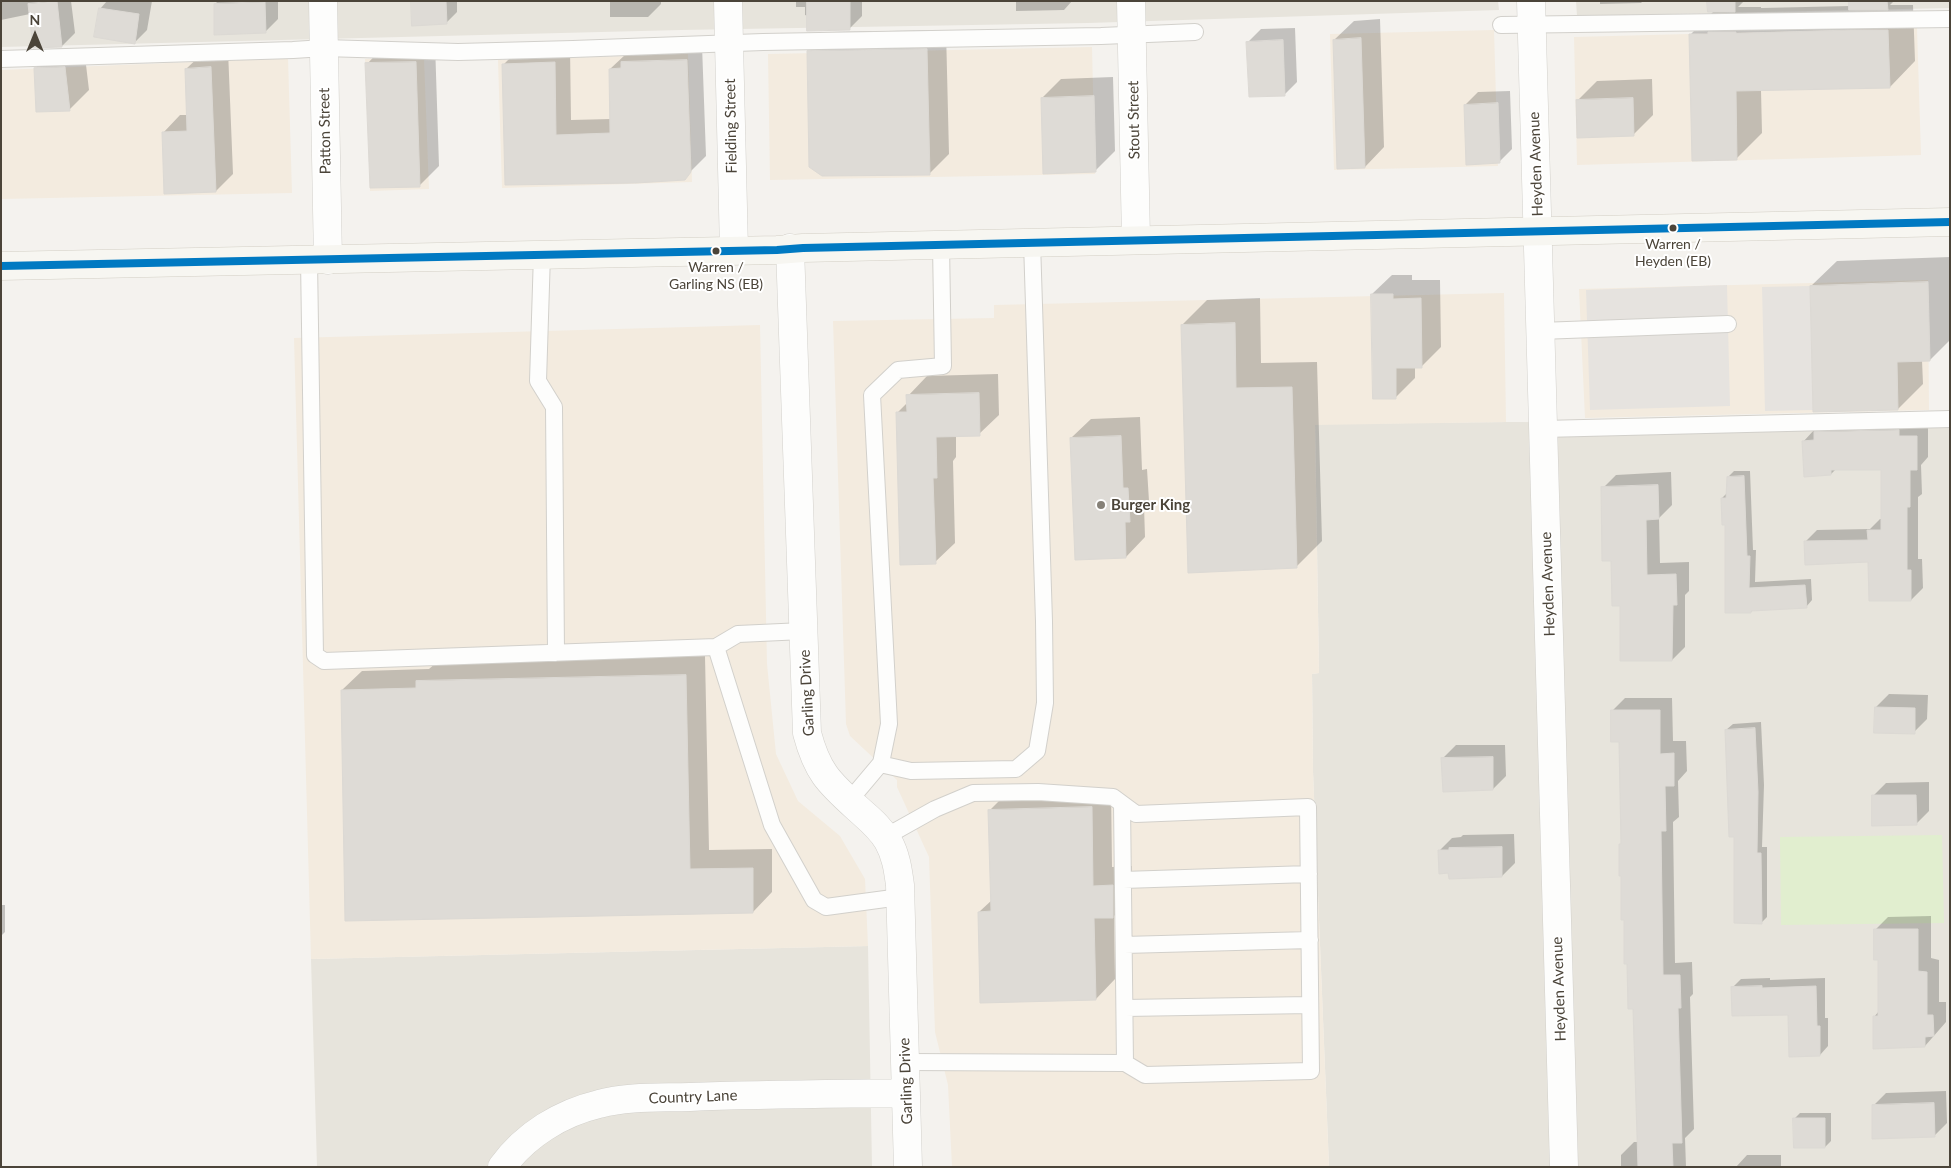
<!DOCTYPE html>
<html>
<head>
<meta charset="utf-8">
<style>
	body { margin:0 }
	#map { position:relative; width:1951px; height:1168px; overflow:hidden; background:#f4f2ee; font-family:Lato,sans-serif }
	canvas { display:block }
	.frame { position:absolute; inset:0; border:2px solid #4b4439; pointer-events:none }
	.north { position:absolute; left:10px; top:10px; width:50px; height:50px; -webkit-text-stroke:4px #fff; paint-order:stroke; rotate:0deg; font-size:14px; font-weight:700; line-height:20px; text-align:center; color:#4b4439 }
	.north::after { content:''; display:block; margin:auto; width:18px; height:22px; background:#4b4439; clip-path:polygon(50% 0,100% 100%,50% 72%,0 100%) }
</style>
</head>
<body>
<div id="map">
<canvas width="1951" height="1168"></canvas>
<div class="frame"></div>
<div class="north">N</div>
</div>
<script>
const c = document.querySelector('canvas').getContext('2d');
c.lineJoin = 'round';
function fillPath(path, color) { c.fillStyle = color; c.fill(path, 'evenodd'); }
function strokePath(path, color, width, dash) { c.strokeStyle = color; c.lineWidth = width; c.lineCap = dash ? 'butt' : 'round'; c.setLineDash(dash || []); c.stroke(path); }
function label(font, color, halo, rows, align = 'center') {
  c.font = font + ' Lato,sans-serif'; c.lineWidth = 4; c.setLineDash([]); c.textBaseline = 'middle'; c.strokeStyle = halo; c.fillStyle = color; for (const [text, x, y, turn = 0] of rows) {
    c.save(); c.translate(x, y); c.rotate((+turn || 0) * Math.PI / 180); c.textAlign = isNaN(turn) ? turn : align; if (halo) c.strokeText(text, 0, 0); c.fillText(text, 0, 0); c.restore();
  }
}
fillPath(new Path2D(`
	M 1,1 L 1498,1 L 1499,10 L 1088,23 L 681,30 L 1,47 Z
	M 1576,1 L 1950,1 L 1950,8 L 1577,16 Z
	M 1506,422 L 1950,423 L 1950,1167 L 1329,1167 L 1313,772 L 1312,674 L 1319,673 L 1315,424 Z
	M 868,946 L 872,1167 L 317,1167 L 311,959 Z`), '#e7e4dc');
fillPath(new Path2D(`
	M 1917,28 L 1921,155 L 1577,165 L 1574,37 Z
	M 1494,30 L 1498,166 L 1334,170 L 1330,34 Z
	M 1092,47 L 1095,174 L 770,180 L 768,54 Z
	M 688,54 L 692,182 L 502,188 L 498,60 Z
	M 424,57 L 429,189 L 370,191 L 365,59 Z
	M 288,58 L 292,193 L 1,199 L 1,70 Z
	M 1928,280 L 1929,410 L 1585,418 L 1579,289 Z
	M 1504,293 L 1506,422 L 1315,425 L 1319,673 L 1312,674 L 1313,772 L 1329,1167 L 952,1167 L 948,1085 L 935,1032 L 929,857 L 897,787 L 897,780 L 850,736 L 846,724 L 833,321 L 994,318 L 994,305 Z
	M 760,325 L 767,664 L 776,754 L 798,801 L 840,836 L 865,879 L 868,946 L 311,959 L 294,338 Z`), '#f3ebdf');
fillPath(new Path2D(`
	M 1942,835 L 1944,923 L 1781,925 L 1780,837 Z`), '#e1eecf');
fillPath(new Path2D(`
	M 1727,285 L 1730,406 L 1590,410 L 1586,290 Z
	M 1810,286 L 1813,410 L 1765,411 L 1762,287 Z`), '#e6e3df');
fillPath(new Path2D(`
	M 1,1 L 71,1 L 75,33 L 62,46 L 30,14 L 1,20 Z
	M 107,1 L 152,1 L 147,30 L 134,43 L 100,9 Z
	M 218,1 L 278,1 L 278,19 L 265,32 L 215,4 Z
	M 413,1 L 457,1 L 457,12 L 446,23 Z
	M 610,1 L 661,1 L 661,4 L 648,17 L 610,17 Z
	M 796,1 L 862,1 L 862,16 L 849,29 L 805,15 L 805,7 L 796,7 Z
	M 1016,1 L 1072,1 L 1064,10 L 1016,11 Z
	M 1600,1 L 1643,1 L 1641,3 L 1600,4 Z
	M 1708,1 L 1744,1 L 1738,7 L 1761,7 L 1761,8 L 1850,6 L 1850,1 L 1894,1 L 1890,5 L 1913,5 L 1915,61 L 1890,87 L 1761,90 L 1762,133 L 1737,158 L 1690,35 L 1714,11 Z
	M 1380,19 L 1384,147 L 1365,167 L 1334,40 L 1354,21 Z
	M 1295,28 L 1297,82 L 1284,95 L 1248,42 L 1261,29 Z
	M 946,30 L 949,154 L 929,174 L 809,52 L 828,32 Z
	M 435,43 L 439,166 L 420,185 L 367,64 L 386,44 Z
	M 702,45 L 706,156 L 684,178 L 507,183 L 504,64 L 519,49 L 570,48 L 571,120 L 611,119 L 610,69 L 626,54 Z
	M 84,48 L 89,90 L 69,110 L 35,68 L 55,49 Z
	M 228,50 L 233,174 L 216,191 L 163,133 L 180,115 L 188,115 L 186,69 L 204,52 Z
	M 1113,77 L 1115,151 L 1096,170 L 1042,98 L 1061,79 Z
	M 1652,79 L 1653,115 L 1633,135 L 1577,101 L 1597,81 Z
	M 1510,91 L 1512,149 L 1499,162 L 1465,105 L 1478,92 Z
	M 1950,257 L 1950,340 L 1930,360 L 1922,360 L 1923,384 L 1898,409 L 1811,286 L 1837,261 Z
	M 1392,275 L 1412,275 L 1412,280 L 1440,280 L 1441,347 L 1421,367 L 1415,367 L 1415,378 L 1395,398 L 1372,294 Z
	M 1260,298 L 1261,363 L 1317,362 L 1322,541 L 1296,567 L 1182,325 L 1207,300 Z
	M 998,374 L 999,415 L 979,434 L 956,435 L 956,457 L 953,461 L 955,543 L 935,562 L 897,413 L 908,402 L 908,396 L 927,376 Z
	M 1140,417 L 1142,470 L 1147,469 L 1149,501 L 1144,506 L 1145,537 L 1126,557 L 1071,438 L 1091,419 Z
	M 1928,425 L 1928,457 L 1921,465 L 1922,494 L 1918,497 L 1918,559 L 1922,559 L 1923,588 L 1911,600 L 1870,561 L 1805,542 L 1817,530 L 1870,529 L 1880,519 L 1882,519 L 1882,469 L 1836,469 L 1831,474 L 1803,442 L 1814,430 Z
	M 1734,471 L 1750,471 L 1753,550 L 1756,550 L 1755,582 L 1811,579 L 1812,600 L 1806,607 L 1753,609 L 1751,612 L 1727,523 L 1722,498 L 1727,493 L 1728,477 Z
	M 1671,472 L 1672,505 L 1659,518 L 1660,563 L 1689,562 L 1689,591 L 1685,595 L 1685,647 L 1672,660 L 1621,605 L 1612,560 L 1603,488 L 1616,475 Z
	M 705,656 L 709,850 L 772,849 L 772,892 L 753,912 L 342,690 L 362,671 L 429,669 L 437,662 Z
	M 1889,694 L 1928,695 L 1927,719 L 1914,732 L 1876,707 Z
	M 1625,698 L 1672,698 L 1673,741 L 1686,741 L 1687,771 L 1678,781 L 1679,817 L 1673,822 L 1675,963 L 1692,962 L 1693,994 L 1690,997 L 1694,1129 L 1685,1138 L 1686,1167 L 1621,1167 L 1621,1155 L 1634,1142 L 1638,1142 L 1634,1008 L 1620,845 L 1622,843 L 1620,740 L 1612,711 Z
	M 1761,722 L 1764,785 L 1762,847 L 1767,847 L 1767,917 L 1761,923 L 1735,836 L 1726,730 L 1733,724 Z
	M 1456,745 L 1505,745 L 1506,776 L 1493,789 L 1443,758 Z
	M 1929,782 L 1929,811 L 1916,824 L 1873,796 L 1886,783 Z
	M 1111,788 L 1112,867 L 1132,866 L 1132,897 L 1114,916 L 1115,979 L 1096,999 L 979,912 L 992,900 L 990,810 L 1009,791 Z
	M 1514,834 L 1515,863 L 1502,876 L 1439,851 L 1452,838 L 1461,837 L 1463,835 Z
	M 1,905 L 5,905 L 5,932 L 1,936 Z
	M 1931,916 L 1931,958 L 1939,960 L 1939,1002 L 1946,1002 L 1946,1022 L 1925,1046 L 1874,1017 L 1879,1011 L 1879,959 L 1875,930 L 1888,917 Z
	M 1770,978 L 1770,980 L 1825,978 L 1825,1018 L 1828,1018 L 1828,1046 L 1820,1055 L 1789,1014 L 1733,987 L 1741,979 Z
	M 1946,1091 L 1947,1123 L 1934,1136 L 1873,1106 L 1886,1093 Z
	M 1800,1113 L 1831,1113 L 1831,1141 L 1825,1147 L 1794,1119 Z
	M 1747,1155 L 1781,1155 L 1781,1167 L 1736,1167 Z`), '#0003');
const building = new Path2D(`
	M 57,1 L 62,47 L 33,48 L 28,4 Z
	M 411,1 L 446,1 L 447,24 L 412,26 Z
	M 807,1 L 850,1 L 850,30 L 807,31 Z
	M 1707,1 L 1735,1 L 1735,12 L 1708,12 Z
	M 1849,1 L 1887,1 L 1888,10 L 1849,10 Z
	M 265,2 L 266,33 L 214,35 L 214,4 Z
	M 99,8 L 139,14 L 135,44 L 94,37 Z
	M 1850,30 L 1888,30 L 1890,88 L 1736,91 L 1737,160 L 1692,161 L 1689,34 L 1708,34 L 1708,32 L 1736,32 L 1736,33 Z
	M 1361,38 L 1365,168 L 1337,169 L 1333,40 Z
	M 1283,40 L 1285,96 L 1249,97 L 1246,42 Z
	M 927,49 L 930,175 L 822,176 L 809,167 L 807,51 Z
	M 687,60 L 691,172 L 685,180 L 636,183 L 505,185 L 502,64 L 555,62 L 556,135 L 610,133 L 609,69 L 621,68 L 621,62 Z
	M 416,62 L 420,187 L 370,188 L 365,63 Z
	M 65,67 L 70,111 L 36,112 L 34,68 Z
	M 211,67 L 216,192 L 164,194 L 162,132 L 187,131 L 185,69 Z
	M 1094,96 L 1096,172 L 1043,174 L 1041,98 Z
	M 1633,98 L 1634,136 L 1577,138 L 1576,100 Z
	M 1498,103 L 1500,163 L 1466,165 L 1464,105 Z
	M 1928,282 L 1930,361 L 1897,362 L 1898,410 L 1813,412 L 1810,286 Z
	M 1371,294 L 1393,294 L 1393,299 L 1421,298 L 1422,368 L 1396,368 L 1396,399 L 1373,399 Z
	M 1235,323 L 1236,388 L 1292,387 L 1297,568 L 1188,573 L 1181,325 Z
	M 979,393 L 980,436 L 936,437 L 937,478 L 933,478 L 936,564 L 900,565 L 896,412 L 907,412 L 906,395 Z
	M 1899,430 L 1899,436 L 1917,436 L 1917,470 L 1910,470 L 1910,507 L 1907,507 L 1907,570 L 1911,570 L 1911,601 L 1869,601 L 1868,562 L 1805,565 L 1804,541 L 1868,540 L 1867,530 L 1881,530 L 1881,470 L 1831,470 L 1831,475 L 1804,477 L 1802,441 L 1814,440 L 1814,432 Z
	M 1121,436 L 1123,488 L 1128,488 L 1130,522 L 1125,522 L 1126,558 L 1075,560 L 1070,438 Z
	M 1744,476 L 1747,556 L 1750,556 L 1749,588 L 1805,585 L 1807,608 L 1751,611 L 1751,613 L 1725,613 L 1725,525 L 1722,525 L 1721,498 L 1726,498 L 1727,477 Z
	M 1658,485 L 1659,519 L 1646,520 L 1647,575 L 1676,574 L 1677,605 L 1673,605 L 1672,661 L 1620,661 L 1620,606 L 1612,606 L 1611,561 L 1602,561 L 1601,487 Z
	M 686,675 L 690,869 L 753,868 L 753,913 L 345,921 L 341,690 L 416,688 L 416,681 Z
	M 1875,707 L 1915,708 L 1915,734 L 1874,733 Z
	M 1611,710 L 1660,710 L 1660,754 L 1674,753 L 1674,786 L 1665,786 L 1666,831 L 1661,831 L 1663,975 L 1680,975 L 1681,1008 L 1678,1008 L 1682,1143 L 1672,1143 L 1673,1167 L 1638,1167 L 1633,1009 L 1628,1009 L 1627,964 L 1624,964 L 1624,920 L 1621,920 L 1621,876 L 1619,876 L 1619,844 L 1621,844 L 1619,742 L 1611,742 Z
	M 1755,728 L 1758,792 L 1757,853 L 1761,853 L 1762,924 L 1734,923 L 1734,837 L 1729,837 L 1725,730 Z
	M 1493,757 L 1493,790 L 1443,792 L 1441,758 Z
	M 1872,795 L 1916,795 L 1917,825 L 1872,826 Z
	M 1092,807 L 1093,886 L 1113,885 L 1113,918 L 1094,918 L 1096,1000 L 980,1003 L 978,912 L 991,911 L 988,810 Z
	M 1502,847 L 1502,877 L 1449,879 L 1448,873 L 1439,874 L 1438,850 L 1449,850 L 1449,848 Z
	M 1874,929 L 1918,929 L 1918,971 L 1927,972 L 1927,1015 L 1933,1015 L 1934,1036 L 1925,1037 L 1925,1047 L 1873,1049 L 1873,1016 L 1878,1016 L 1878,960 L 1874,960 Z
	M 1762,986 L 1762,988 L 1816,986 L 1817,1026 L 1820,1026 L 1820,1056 L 1789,1057 L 1788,1015 L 1732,1016 L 1731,987 Z
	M 1934,1103 L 1935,1137 L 1872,1139 L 1872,1105 Z
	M 1793,1118 L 1825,1118 L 1825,1148 L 1794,1148 Z`);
fillPath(building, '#dedbd6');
strokePath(building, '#dcd9d4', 1);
const service = new Path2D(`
	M 1501,25 L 1950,19
	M 1,59 L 293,50 L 324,48 L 458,52 L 573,49 L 763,42 L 1101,36 L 1195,32
	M 542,254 L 538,381 L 554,407 L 556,653
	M 309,260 L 315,655 L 324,661 L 716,647 L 738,634 L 803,631
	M 1540,331 L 1728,324
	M 1543,429 L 1950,419
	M 716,647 L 772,825 L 814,900 L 826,907 L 900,897
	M 880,764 L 911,771 L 1016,769 L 1037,751 L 1045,703 L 1044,621 L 1032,242
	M 849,801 L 881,763 L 889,724 L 872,395 L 898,370 L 943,366 L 941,245
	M 1122,804 L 1125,1063
	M 885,837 L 935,809 L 973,793 L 1038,792 L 1113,797 L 1136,814 L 1308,807 L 1311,1071 L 1145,1075 L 1125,1063 L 905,1062
	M 1123,880 L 1309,874
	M 1124,945 L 1310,940
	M 1125,1008 L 1310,1005`);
const minor = new Path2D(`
	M 323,1 L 328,260
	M 728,1 L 734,250
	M 1131,1 L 1136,239
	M 1531,1 L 1564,1167
	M 790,248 L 807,733 C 817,771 828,782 857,808 C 868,818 880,827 888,841 C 896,855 898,870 900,885 L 908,1167
	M 502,1167 C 525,1135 561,1113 599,1104 C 628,1096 660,1098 690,1097 C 762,1094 834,1094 906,1093`);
const secondary = new Path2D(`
	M 1,266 L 777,250 L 803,248 L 1950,222`);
strokePath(service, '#d2d0cb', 18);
strokePath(minor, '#d2d0cb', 29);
strokePath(secondary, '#d3cfc5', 29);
strokePath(service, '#fdfdfc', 16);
strokePath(minor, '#fdfdfc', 28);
strokePath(secondary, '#f7f6f1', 28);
strokePath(new Path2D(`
	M 1,266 L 777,250 L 803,248 L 1950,222`), '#0079c2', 8);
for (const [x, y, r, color] of [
	[1673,228,4.5,"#4b4439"],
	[716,251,4.5,"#4b4439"],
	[1101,505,5,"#868178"]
]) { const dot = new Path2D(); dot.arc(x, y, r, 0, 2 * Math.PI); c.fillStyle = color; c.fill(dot); strokePath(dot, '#fff', 2); }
label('14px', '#4b4439', '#fff', [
	["Warren /",1673,244],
	["Heyden (EB)",1673,261],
	["Warren /",716,267],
	["Garling NS (EB)",716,284]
]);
label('15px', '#4b4439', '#fff', [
	["Stout Street",1134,120,-91],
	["Fielding Street",731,126,-91],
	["Patton Street",325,131,-91],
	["Heyden Avenue",1536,164,-92],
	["Heyden Avenue",1548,584,-92],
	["Garling Drive",807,693,-93],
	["Heyden Avenue",1559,989,-92],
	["Garling Drive",906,1081,-92],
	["Country Lane",693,1097,-2]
]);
label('bold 15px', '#4b4439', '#fff', [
	["Burger King",1111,505]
], 'left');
</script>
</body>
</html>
